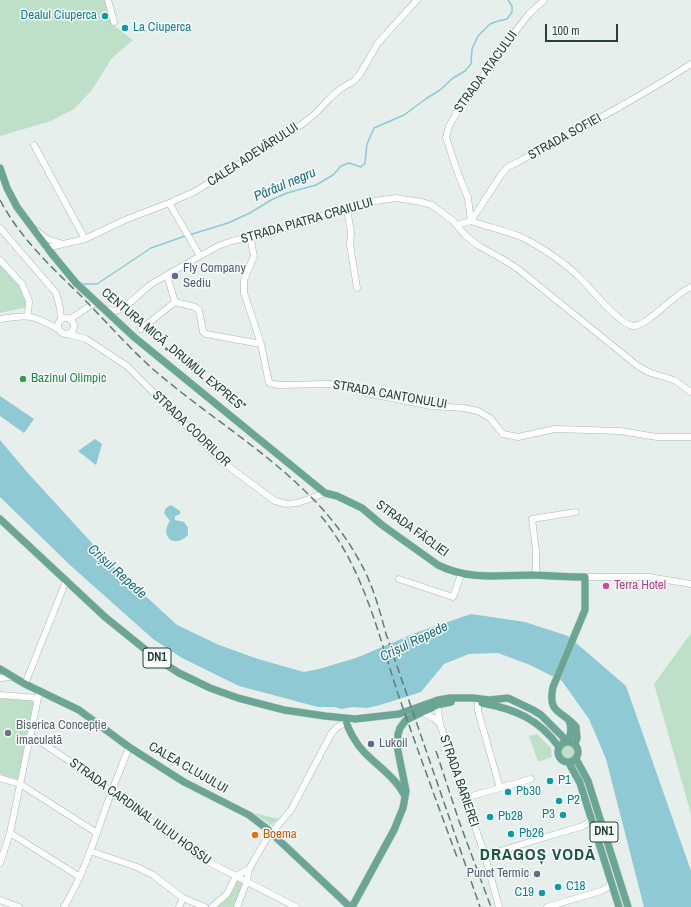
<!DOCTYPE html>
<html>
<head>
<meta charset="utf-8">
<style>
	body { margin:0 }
	#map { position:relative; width:691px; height:907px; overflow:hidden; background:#e6efeb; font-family:"Archivo Narrow",sans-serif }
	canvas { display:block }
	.scale { position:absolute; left:545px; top:24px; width:73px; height:18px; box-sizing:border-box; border:2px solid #24423a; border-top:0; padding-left:5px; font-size:12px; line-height:14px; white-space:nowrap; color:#24423a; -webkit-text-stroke:3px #f7fbf9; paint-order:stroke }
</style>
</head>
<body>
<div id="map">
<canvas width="691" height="907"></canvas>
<div class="scale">100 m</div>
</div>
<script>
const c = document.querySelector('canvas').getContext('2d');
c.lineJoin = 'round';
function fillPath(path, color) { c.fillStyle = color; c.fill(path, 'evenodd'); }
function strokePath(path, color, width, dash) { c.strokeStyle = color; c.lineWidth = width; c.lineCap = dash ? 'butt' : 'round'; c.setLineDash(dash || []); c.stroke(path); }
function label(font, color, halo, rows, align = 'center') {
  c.font = font + ' "Archivo Narrow",sans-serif'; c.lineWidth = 3; c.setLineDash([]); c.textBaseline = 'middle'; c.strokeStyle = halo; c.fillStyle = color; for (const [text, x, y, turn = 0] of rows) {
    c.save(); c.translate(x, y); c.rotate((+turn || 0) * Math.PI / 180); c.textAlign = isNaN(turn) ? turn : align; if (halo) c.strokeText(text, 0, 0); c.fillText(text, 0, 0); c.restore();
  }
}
fillPath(new Path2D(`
	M 0,0 L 107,0 L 112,24 L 133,40 L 112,58 L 92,90 L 74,109 L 51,121 L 0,136 Z
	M 0,263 C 13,277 30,289 27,309 L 23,308 L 0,313 Z
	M 691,633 L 691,814 L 654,684 Z
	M 0,699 L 30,699 L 34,703 L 19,780 L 0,774 Z
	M 537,734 L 551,748 L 552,757 L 538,762 L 529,736 Z
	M561 752a7 7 0 1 1 14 0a7 7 0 1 1-14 0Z
	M 254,813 L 279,819 L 271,825 Z
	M 236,876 L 247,881 L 237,907 L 212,907 L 220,901 Z`), '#bfe0c8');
fillPath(new Path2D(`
	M 0,396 L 34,419 L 24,433 L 0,416 Z
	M 95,439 L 102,444 L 96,465 L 78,451 Z
	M 0,440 L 27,472 L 112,565 L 177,625 L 219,645 L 258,659 L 304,672 L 319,669 L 356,658 L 418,632 L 471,614 L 525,622 L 568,636 L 626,686 L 691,871 L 691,907 L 644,907 L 606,759 L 589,719 L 562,681 L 530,665 L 498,653 L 469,654 L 444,664 L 421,692 L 380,705 L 367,708 L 352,707 L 342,709 L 334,707 L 318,707 L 239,686 L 182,658 L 153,639 L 70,565 L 0,497 Z
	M 171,505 L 180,511 L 180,514 L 175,516 L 175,520 L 184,522 L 188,528 L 188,535 C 175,549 159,537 170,521 L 164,513 L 166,508 Z`), '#8ec9d4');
strokePath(new Path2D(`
	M 189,235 L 228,223 L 250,213 L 271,200 L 287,193 L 316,185 L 333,175 L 341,166 L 349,163 L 361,167 L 365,163 L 367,144 L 374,128 L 404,115 L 427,98 L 440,90 L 453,78 L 465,71 L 471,64 L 472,49 L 478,36 L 490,24 L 498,21 L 507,19 L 512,12 L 512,6 L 508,0
	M 82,284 L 97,284 L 151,248 L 185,236`), '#8ec9d4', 1.5);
const minor = new Path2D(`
	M 108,0 L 114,22
	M 544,0 L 529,14 L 508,41 L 459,109 L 449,126 L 446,137 L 457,171 L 468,198 L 471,221 C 488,227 505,231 521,237 C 537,244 565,263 578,276 C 589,286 620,326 634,326 C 649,325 675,293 691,287
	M 34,145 L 85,239
	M 169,203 L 200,256
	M 347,209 L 351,232 L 350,245 L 357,288
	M 457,225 L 471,221 L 501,175 L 508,167 C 570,135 632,102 691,64
	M 0,228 L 56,293 L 60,308 L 61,320
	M 37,231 L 47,239 L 60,243
	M 250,237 L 254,256 L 244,280 L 244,293 L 261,344 L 269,383 L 279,385 L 329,384 L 347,386 L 366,393 L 431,406 L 464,408 L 478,411 L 490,418 L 503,434 L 518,437 L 555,429 L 620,431 L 657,437 L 691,437
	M 46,248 L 85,239 L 125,220 L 169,203 L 196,191 L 301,125 L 315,114 L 330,98 L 340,89 L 354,81 L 360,74 L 378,43 L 417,0
	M 0,260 L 22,284 L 29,301 L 28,315
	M 167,275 L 175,302 L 195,307 L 199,310 L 203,332 L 206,334 L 261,344
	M58 326a8 8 0 1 1 16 0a8 8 0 1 1-16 0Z
	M 0,319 C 28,314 33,315 58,329
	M 70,319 L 93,304 C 101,304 106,311 114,311 C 124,312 143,289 153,283 L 200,256 L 218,246 L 232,241 L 273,232 L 330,213 L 375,201 L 396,198 L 421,202 L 432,205 L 453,221 L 467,237 L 479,246 L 504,260 L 518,269 L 639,367 L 651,373 L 674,380 L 691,392
	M 141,329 L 175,302
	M 68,334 L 86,339 L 127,366 L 221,461 L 275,501 L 287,504 L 298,503 L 325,493
	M 536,575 L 536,551 L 532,519 L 576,512
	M 585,577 L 649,577 L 691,584
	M 399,579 L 453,597 L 454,595 L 461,574
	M 0,678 L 13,677
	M 25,684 L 66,581
	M 0,695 L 38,698
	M 478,703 L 478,711 L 500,788
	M 422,712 L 435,719 L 440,724 L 437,705
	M 440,724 L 485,856 L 499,907
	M 30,735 L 68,760 L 201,858 L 296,907
	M 0,778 L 20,784 L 97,833
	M 465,798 L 531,779
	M 10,833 L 80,877
	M 90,851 L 137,867 L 153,875 L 183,898 L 205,907
	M 485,856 L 529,842 L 583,826 L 589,822 L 590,816
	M 0,863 L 10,833 L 38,698 L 41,691
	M 0,900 L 19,907
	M 64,907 C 85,872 97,832 111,793 C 117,778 123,763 129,747
	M 179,907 L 183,898
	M 212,907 L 227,894 L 236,876 L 249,869
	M 237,907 L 247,881 L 249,869 L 267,838 L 291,810 L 331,734 L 337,727 L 350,721
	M 547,907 L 601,891 L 608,887 L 611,881`);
const major = new Path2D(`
	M 0,168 L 7,188 L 17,207 L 52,254
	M 134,337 L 325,493 L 337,496 L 362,508 L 382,525 L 438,565 C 470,581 501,575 535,575 C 552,576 569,577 585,577 L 585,610 L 553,687 C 547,715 563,710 576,727 L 577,738 L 575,744
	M 0,519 L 105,617 L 157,659 L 179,673 L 210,688 L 238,698 L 284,710 L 325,716 L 355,719 L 399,714 L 438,700 L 450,698 L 473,698 L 489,700 L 508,698 L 533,710 L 541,715 L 562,736 L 566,742
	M 0,669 L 25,684 L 79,710 L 129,747 L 184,782 L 249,815 L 266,828 L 350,907
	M 482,703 C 515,709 539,719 559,747
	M 345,718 C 348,730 356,744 365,753 C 379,767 396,778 405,796
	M558 752a10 10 0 1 1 20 0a10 10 0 1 1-20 0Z
	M 568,742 C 571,733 572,729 569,720
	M 576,759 L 588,781 L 628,907
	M 569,763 L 580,783 L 619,907
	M 352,907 L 394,830 L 403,808 L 406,791 L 397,746 L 398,734 L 400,728 L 406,720 L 437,705 L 451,702`);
strokePath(minor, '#a8b8b2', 7);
strokePath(major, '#c2cac8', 8);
strokePath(minor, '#fff', 6);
strokePath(major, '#6aa596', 7);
strokePath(new Path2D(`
	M 0,200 C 19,236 48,264 77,292 C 103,318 127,346 154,370 C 221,428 311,476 356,555 C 371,579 379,607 386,634 L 480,907
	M 321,516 C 363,567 378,633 398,694 C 417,748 437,803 457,857
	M 436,751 L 459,821 L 491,907`), '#5f7d75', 1.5, [8, 4]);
const majorBridge = new Path2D(`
	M 52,254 L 76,283 L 134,337`);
strokePath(majorBridge, '#c2cac8', 8, []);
strokePath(majorBridge, '#6aa596', 7);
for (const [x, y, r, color] of [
	[105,16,4,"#0f9aa8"],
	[125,28,4,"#0f9aa8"],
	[175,276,4,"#5c6f8a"],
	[23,379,4,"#2e9e5b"],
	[606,586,4,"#d1479c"],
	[8,733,4,"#6b7280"],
	[371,744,4,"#5c6f8a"],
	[550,781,4,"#0f9aa8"],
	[508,792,4,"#0f9aa8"],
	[559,801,4,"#0f9aa8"],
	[563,815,4,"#0f9aa8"],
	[490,817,4,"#0f9aa8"],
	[511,834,4,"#0f9aa8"],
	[255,835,4,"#e8710a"],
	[537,874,4,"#5c6f8a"],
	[558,887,4,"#0f9aa8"],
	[542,893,4,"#0f9aa8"]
]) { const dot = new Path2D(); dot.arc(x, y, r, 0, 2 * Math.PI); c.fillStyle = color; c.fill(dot); strokePath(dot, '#f7fbf9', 1.5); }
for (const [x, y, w] of [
	[157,658,28],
	[604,832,28]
]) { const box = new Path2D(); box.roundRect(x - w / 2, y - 10, w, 20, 3); c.fillStyle = '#f7fbf9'; c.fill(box); strokePath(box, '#24423a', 1); }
label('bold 12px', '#24423a', null, [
	["DN1",157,658],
	["DN1",604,832]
]);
label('13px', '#0d838f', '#f7fbf9', [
	["Dealul Ciuperca",97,16,"right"],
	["La Ciuperca",133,28],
	["P1",558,781],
	["Pb30",516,792],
	["P2",567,801],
	["P3",555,815,"right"],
	["Pb28",498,817],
	["Pb26",519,834],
	["C18",566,887],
	["C19",534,893,"right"]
], 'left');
label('13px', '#24423a', '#f7fbf9', [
	["STRADA ATACULUI",486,72,-54],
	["STRADA SOFIEI",565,137,-29],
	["CALEA ADEVĂRULUI",253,155,-33],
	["STRADA PIATRA CRAIULUI",307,221,-16],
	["CENTURA MICĂ „DRUMUL EXPRES”",173,350,40],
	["STRADA CANTONULUI",390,395,10],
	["STRADA CODRILOR",191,429,44],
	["STRADA FĂCLIEI",412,529,36],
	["CALEA CLUJULUI",188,768,30],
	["STRADA BARIEREI",459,781,71],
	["STRADA CARDINAL IULIU HOSSU",140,812,36]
]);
label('13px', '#4e5e75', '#f7fbf9', [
	["Fly Company",183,269],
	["Sediu",183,284],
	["Lukoil",379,744],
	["Punct Termic",529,874,"right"]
], 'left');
label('13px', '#27864d', '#f7fbf9', [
	["Bazinul Olimpic",31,379]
], 'left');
label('13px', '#b23c85', '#f7fbf9', [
	["Terra Hotel",614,586]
], 'left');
label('13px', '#5b616d', '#f7fbf9', [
	["Biserica Concepție",16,726],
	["imaculată",16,741]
], 'left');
label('13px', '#c56008', '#f7fbf9', [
	["Boema",263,835]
], 'left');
label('italic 14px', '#1c6f80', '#f7fbf9', [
	["Pârâul negru",285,185,-23],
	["Crișul Repede",117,572,42],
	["Crișul Repede",414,642,-26]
]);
c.letterSpacing = '1px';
label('bold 17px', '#1f5548', '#f7fbf9', [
	["DRAGOȘ VODĂ",538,855]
]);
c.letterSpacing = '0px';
</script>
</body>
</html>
